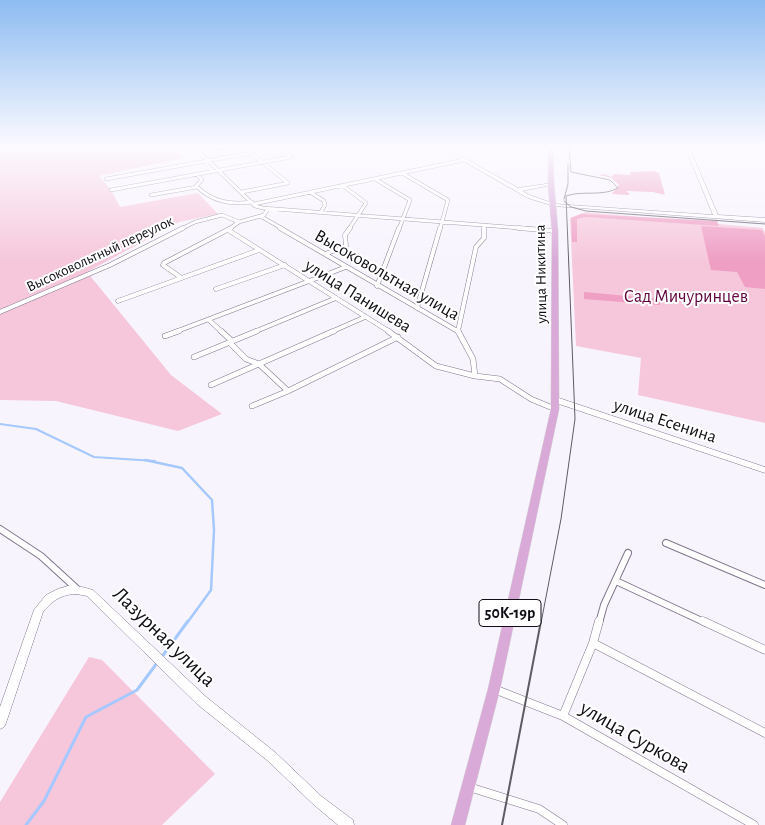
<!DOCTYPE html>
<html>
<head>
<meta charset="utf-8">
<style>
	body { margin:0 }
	canvas { display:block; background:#f8f4fe }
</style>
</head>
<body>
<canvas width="765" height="825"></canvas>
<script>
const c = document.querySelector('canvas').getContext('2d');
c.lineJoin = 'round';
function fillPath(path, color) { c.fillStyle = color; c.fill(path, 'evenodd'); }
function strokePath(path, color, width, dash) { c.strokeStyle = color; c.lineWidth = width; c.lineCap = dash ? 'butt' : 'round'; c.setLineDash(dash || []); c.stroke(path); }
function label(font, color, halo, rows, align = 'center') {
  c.font = font + ' "Alegreya Sans",sans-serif'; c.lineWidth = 4; c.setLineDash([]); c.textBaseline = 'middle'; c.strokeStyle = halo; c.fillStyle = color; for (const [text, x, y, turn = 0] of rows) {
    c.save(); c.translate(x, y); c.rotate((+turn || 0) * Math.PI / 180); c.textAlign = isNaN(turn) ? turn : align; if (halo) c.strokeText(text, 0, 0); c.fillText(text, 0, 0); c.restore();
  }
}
fillPath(new Path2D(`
	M 0,147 L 173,147 L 183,158 L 99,176 L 111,190 L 120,207 L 198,193 L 218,214 L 179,222 L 87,272 L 171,375 L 222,414 L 178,431 L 56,401 L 0,400 Z
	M 585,212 L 763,228 L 765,233 L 765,423 L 638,395 L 641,358 L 576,346 L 570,218 Z
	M 89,657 L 102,660 L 215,774 L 162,825 L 0,825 L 0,802 Z`), '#f6c7db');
fillPath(new Path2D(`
	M 653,171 L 659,173 L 665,195 L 653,192 L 628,191 L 626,191 L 630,194 L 628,195 L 612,194 L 619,185 L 612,178 L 599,175 L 605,174 L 611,177 L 614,174 L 630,175 L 630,172 Z
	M 581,214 L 717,221 L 719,226 L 585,217 L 577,219 L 577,242 L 572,242 L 571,218 Z
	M 701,226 L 762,230 L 765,237 L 765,289 L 745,287 L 737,272 L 711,270 Z
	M 584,292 L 660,299 L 660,305 L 584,299 Z`), '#ef9ec4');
strokePath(new Path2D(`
	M 0,424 L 36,429 L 94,457 L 155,461`), '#a5c8fe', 2);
strokePath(new Path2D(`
	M 145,460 L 182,468 L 212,500 L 214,530 L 211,590 L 187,623`), '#a5c8fe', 2.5);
strokePath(new Path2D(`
	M 161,658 L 188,621
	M 26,825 L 44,801 L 86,717 L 137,690 L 157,663`), '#a5c8fe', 3);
const streetFar4 = new Path2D(`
	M 194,147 L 255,206 L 263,208 L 533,229
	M 199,151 L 223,147
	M 402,173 L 448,200 L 440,229
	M 197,174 L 202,180 L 196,186 C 213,202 230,205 252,202
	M 106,179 L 251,153
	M 375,179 L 410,200 L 399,229
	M 342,185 L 366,203 L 349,229
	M 111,190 L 291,157 L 279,147
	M 242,192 L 288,183 L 244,147
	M 310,192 L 324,201 L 325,205 L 321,212
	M 151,195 L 197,187
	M 254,204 L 464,160
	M 269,208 L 262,217 L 283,229
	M 484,226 L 484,229
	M 181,229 L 195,222 L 222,215 L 239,222
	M 229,229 L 239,222 L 264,215`);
const streetFar3 = new Path2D(`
	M 280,228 L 459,332
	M 518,228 L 555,231
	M 228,230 L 390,332
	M 325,254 L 346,246 L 345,235 L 350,228
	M 180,277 L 163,265 L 164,263 L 231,228
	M 377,286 L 399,228
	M 216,289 L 285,265
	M 118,301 L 259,250
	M 417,308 L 440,228
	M 0,312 L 110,265 L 183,228
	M 209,320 L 222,332
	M 458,331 L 476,247 L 484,238 L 484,228
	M 175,332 L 346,267
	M 254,332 L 336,298
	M 331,332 L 365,317`);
const streetFar2 = new Path2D(`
	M 221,331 L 232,341 L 231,344 L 246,359 L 259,364 L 288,391
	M 388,331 L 436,366 L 475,376
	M 458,331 L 473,359 L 475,376 L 500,379 L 531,399 L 555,409
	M 165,336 L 179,331
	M 194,357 L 257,331
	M 211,385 L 334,331
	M 252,406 L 288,391 L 398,337`);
const streetFar1 = new Path2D(`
	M 0,529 L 41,556 L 76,588
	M 666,543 L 765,585
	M 616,581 L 706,623
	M 599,623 L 604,605 L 628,553`);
const street = new Path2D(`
	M 703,621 L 765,650
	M 593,643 L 765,733
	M 494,689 L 563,716 L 754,825
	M 563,716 L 593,643 L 599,621
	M 469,787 L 539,809 L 563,825`);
const secondary = new Path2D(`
	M 439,147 L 444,147 L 518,188 L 553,183 L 553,185 L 551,185 L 522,191 L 532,196 L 555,204 L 713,215 L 685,147 L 689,147 L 718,215 L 765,218 L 765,222 L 554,206 L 528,198 Z
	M 553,398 L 559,398 L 765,467 L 765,473 L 553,402 L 552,400 Z
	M 68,586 L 82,587 L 93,590 L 205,696 L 276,753 L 321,796 L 353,820 L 354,825 L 338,825 L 313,804 L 268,761 L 197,704 L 87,596 C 68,591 55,597 43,612 L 6,723 L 4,727 L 0,729 L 0,707 L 34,610 L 46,595 L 58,589 Z`);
const primary = new Path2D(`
	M 549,147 L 553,147 L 554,184 L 558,231 L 559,409 L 500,689 L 465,825 L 451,825 L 488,689 L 551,409 L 552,231 L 548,184 Z`);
strokePath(streetFar4, '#81778d', 4);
strokePath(streetFar3, '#81778d', 5);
strokePath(streetFar2, '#81778d', 6);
strokePath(streetFar1, '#81778d', 8);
strokePath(street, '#81778d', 9);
strokePath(secondary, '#81778d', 1);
strokePath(primary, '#d4d3d5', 1);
strokePath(streetFar4, '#fff', 3);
strokePath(streetFar3, '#fff', 4);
strokePath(streetFar2, '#fff', 5);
strokePath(streetFar1, '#fff', 6);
strokePath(street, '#fff', 8);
fillPath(secondary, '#fff');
fillPath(primary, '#d9aad8');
strokePath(new Path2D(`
	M 564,199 L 568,184 L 568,164
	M 564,201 L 571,207 L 586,211 L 765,224
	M 541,623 L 561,519 L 575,419 L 566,196 C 583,190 602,197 618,188 L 610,180 L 571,172 L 569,147`), '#5e5b64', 1);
strokePath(new Path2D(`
	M 502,825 L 541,621`), '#5e5b64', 2);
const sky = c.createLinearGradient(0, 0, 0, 262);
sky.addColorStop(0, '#8dbcf1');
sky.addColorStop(0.56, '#fcfaff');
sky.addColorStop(1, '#fcfaff00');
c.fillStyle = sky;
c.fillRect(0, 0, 765, 262);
label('15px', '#100d15', '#fff', [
	["Высоковольтный переулок",100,254,-25],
	["улица Никитина",541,274,-91]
]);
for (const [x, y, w] of [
	[510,613,62]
]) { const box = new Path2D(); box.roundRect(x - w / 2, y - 13.5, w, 27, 4); c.fillStyle = '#fff'; c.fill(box); strokePath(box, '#100d15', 1); }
label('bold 16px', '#100d15', null, [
	["50К-19р",510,613]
]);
label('18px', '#100d15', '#fff', [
	["Высоковольтная улица",387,275,30],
	["улица Панишева",358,296,32],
	["улица Есенина",665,421,18]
]);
label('18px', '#61003d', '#fff', [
	["Сад Мичуринцев",686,297]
]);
label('21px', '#100d15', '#fff', [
	["Лазурная улица",164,637,44],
	["улица Суркова",635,737,30]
]);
</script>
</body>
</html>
